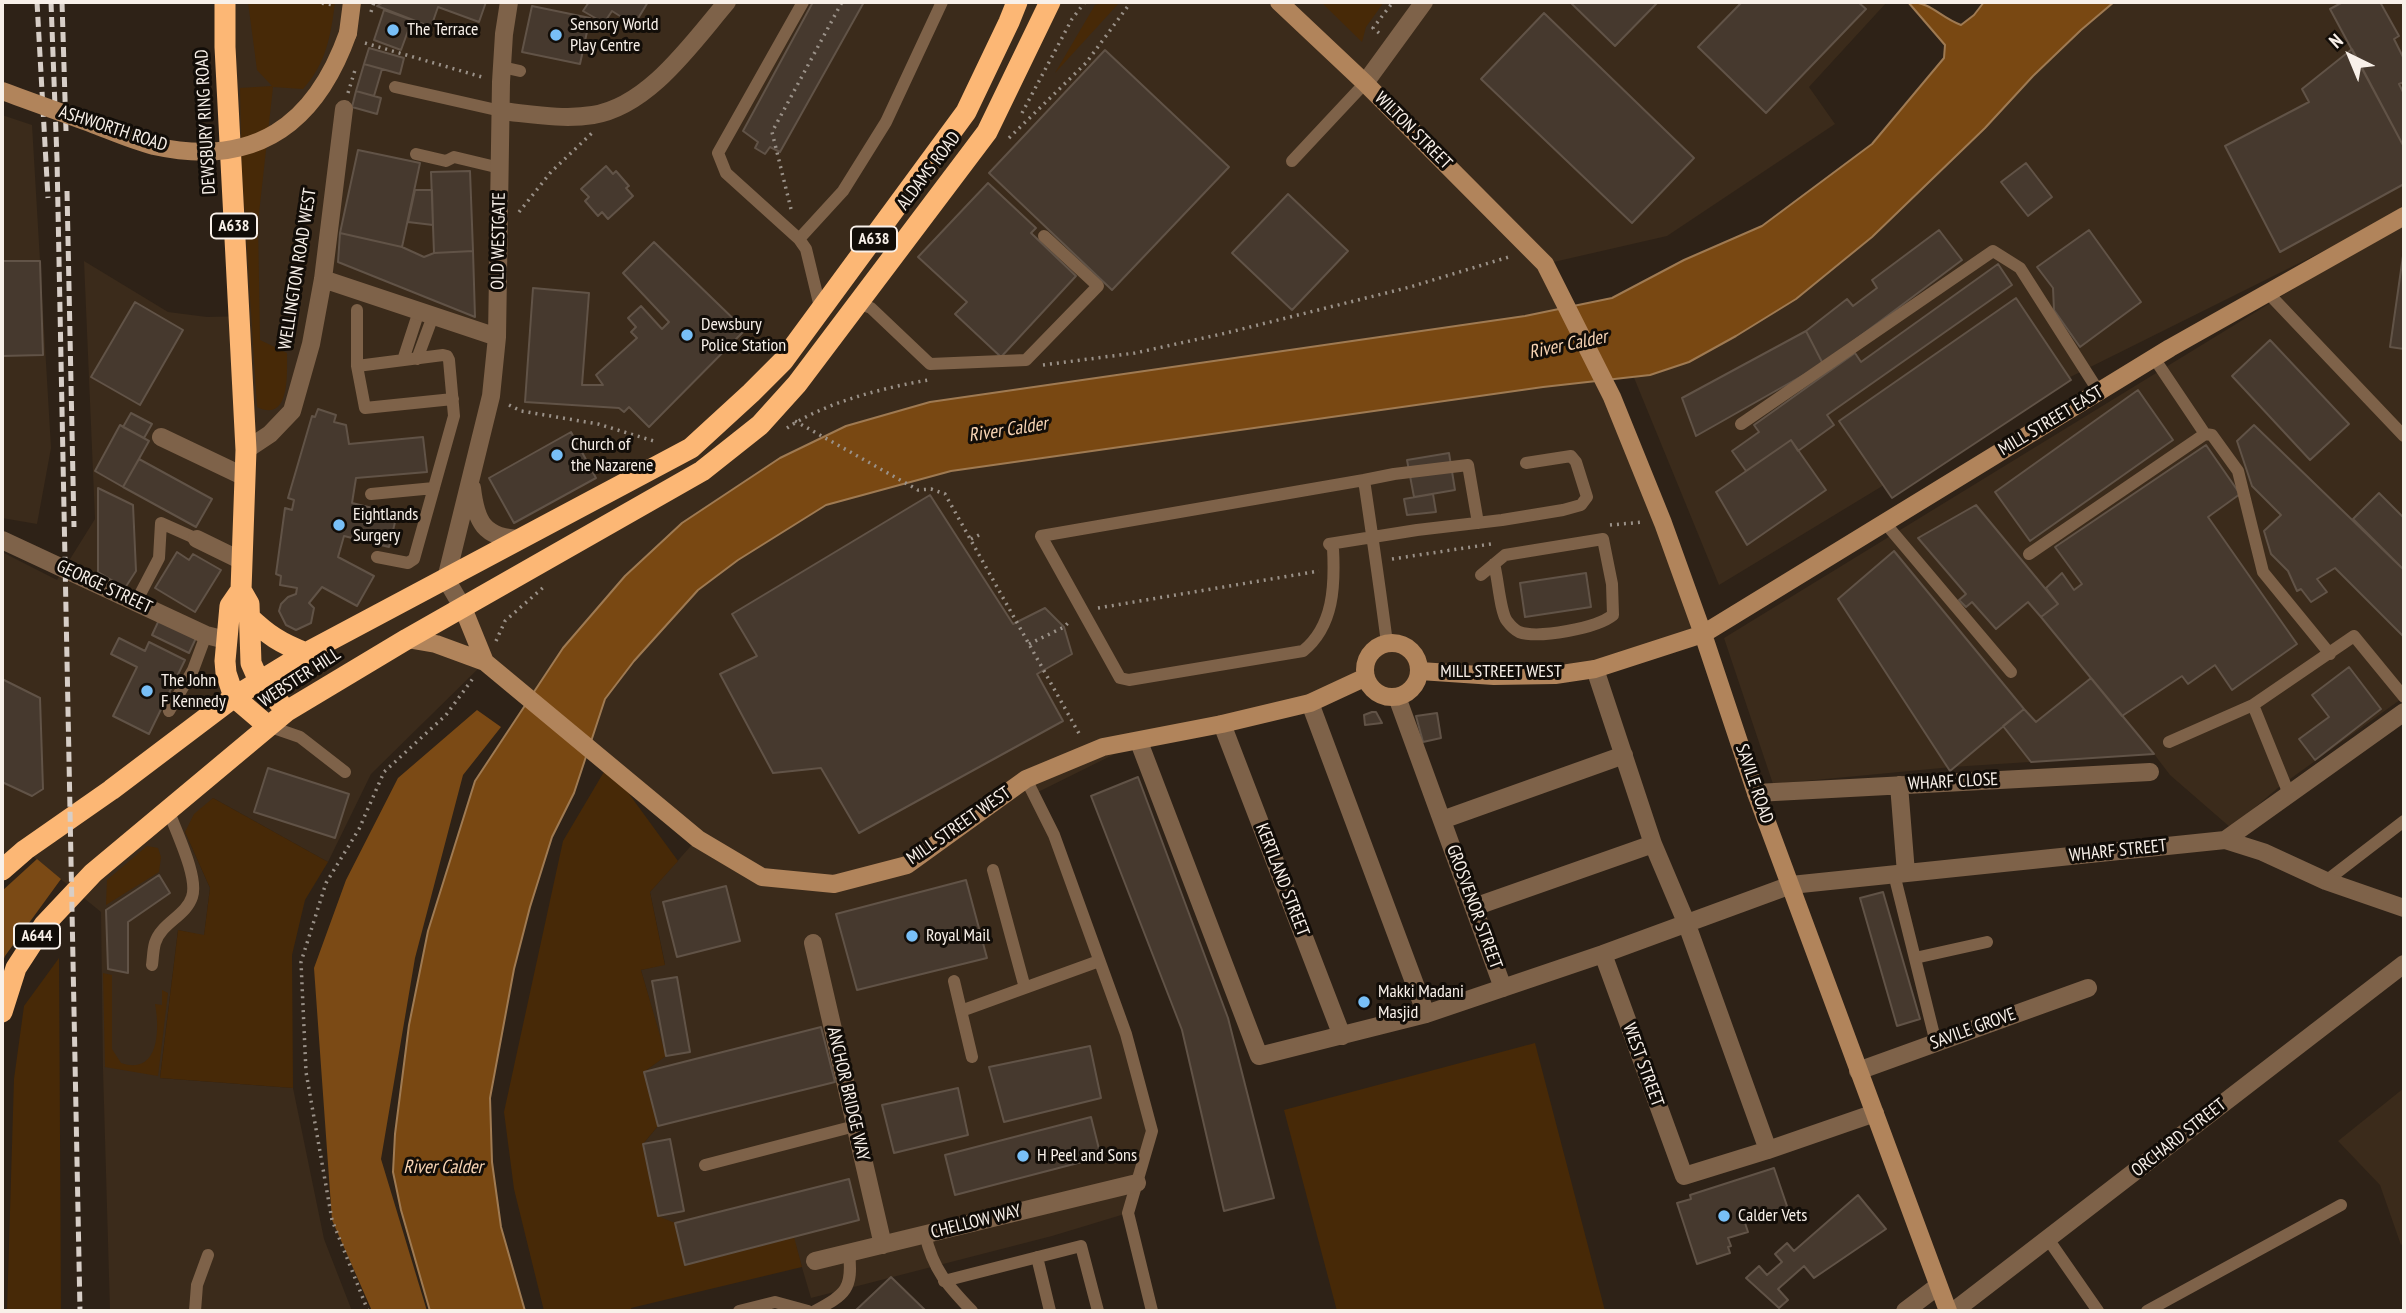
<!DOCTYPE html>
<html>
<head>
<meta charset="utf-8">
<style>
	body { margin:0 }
	#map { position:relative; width:2406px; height:1313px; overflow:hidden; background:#2e2217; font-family:"PT Sans Narrow",sans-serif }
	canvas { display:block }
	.frame { position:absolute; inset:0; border:4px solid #f8f0e9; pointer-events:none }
	.north { position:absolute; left:2315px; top:21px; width:70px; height:70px; -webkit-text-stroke:5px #120d08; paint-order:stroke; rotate:317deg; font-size:19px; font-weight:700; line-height:28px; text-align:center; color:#f8f0e9 }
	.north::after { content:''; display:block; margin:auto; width:24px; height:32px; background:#f8f0e9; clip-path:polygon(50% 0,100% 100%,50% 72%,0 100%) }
</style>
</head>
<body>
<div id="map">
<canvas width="2406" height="1313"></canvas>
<div class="frame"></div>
<div class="north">N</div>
</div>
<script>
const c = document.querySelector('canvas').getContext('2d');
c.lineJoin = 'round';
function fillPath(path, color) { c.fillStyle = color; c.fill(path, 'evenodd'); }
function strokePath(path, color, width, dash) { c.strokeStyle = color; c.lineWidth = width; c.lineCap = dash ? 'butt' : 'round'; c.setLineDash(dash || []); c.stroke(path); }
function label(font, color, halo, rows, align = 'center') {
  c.font = font + ' "PT Sans Narrow",sans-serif'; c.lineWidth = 6; c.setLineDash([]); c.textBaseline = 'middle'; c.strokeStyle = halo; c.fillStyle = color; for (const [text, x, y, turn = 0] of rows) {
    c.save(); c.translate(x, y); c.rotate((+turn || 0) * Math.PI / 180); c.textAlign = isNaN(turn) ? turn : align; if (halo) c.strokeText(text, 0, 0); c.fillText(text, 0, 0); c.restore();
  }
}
fillPath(new Path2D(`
	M 235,2 L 1887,2 L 1809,87 L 1835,124 L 1667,236 L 1545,264 L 1612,397 L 1703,634 L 1595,669 L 1418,678 L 1411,690 L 1392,697 L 1380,694 L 1369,684 L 1310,703 L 1139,742 L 1036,793 L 1061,845 L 1152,1131 L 1128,1213 L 1052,1236 L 811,1298 L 793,1237 L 685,1265 L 658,1216 L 643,1144 L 658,1126 L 644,1072 L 665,1056 L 641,970 L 665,964 L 650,892 L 697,839 L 485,662 L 371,774 L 328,862 L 213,798 L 185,832 L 210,888 L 204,936 L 178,930 L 160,1078 L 293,1088 L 324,1239 L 352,1311 L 110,1311 L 103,1069 L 101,912 L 25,850 L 2,870 L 2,552 L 57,580 L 95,519 L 84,261 L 168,312 L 207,317 L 247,316 L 234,48 Z
	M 2081,2 L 2404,2 L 2404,211 L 2026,399 L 1719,585 L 1621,346 Z
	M 2,115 L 32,125 L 51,448 L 37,524 L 2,518 Z
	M 2404,221 L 2404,697 L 2279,787 L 2231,828 L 2170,775 L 2154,754 L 1952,767 L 1773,784 L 1724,638 Z
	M 2404,1088 L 2404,1243 L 2401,1245 L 2380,1185 L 2338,1141 Z`), '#3b2b1b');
fillPath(new Path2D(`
	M 248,2 L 335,2 C 331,35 326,64 303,89 L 273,87 L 258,222 L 260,340 L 287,353 C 287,375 290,423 257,407 L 242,169 L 240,88 L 272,86 L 257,70 Z
	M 1105,2 L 1120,2 L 1055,73 L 1095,5 Z
	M 1321,2 L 1384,2 L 1366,27 L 1362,42 Z
	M 608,765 L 678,861 L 650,892 L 665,965 L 641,970 L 666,1056 L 644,1072 L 658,1126 L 643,1144 L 658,1216 L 675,1223 L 685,1264 L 794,1237 L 802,1267 L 631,1308 L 632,1311 L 544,1311 L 514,1189 L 504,1112 L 563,841 Z
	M 213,798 L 328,862 L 305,900 L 292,955 L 293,1088 L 160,1078 L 178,930 L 204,935 L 210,888 L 185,832 L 194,814 Z
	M 147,846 L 158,848 L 161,857 L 159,872 L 106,905 L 107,880 Z
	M 59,958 L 61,1311 L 7,1311 L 14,1079 L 24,1006 Z
	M 103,973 L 112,975 L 112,1049 L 121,1063 C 159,1076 160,1029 155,1004 L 162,1005 L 162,990 L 168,993 L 158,1076 L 105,1067 Z
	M 1535,1043 L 1605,1311 L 1337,1311 L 1284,1110 Z`), '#472907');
fillPath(new Path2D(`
	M 477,710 L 501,727 L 463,775 L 415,958 L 381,1159 L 427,1311 L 372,1311 L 332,1220 L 314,968 L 346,880 L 398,778 Z
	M 37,859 L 61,879 L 5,956 L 2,964 L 2,891 Z`), '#7b4a15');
const water = new Path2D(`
	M 1908,2 C 1932,2 1939,17 1961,25 L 1974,15 L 1984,2 L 2114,2 L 2081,30 L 2033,76 L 1985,128 L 1872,237 L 1796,299 L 1736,336 L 1689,362 L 1650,375 L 1543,387 L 951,471 L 826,505 L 738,560 L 698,590 L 634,661 L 605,699 L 574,793 L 552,837 L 530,907 L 514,969 L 490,1098 L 492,1162 L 501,1227 L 525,1311 L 430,1311 L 401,1210 L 393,1172 L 395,1134 L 409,1025 L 428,931 L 475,781 L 563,648 L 625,576 L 682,523 L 780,458 L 846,426 L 930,402 L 1525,316 L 1612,298 L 1684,260 L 1762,226 L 1872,144 L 1944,58 L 1945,45 Z`);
fillPath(water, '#794812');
strokePath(water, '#9f7a52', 2);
const building = new Path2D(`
	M 384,2 L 486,2 L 479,22 L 438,7 L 431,27 L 377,6 Z
	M 589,2 L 648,2 L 634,25 L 612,11 L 604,23 L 583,11 Z
	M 813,2 L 864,2 L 780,152 L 770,147 L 765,154 L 755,148 L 758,142 L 743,131 Z
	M 1570,2 L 1658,2 L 1615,46 Z
	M 1742,2 L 1858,2 L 1866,9 L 1766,113 L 1698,47 Z
	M 2343,2 L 2380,2 L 2399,36 L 2394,39 L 2404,59 L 2404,82 L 2399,84 L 2404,94 L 2404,147 L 2330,9 Z
	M 532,6 L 590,18 L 580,64 L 522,52 Z
	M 384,10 L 412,20 L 401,50 L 374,40 Z
	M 1544,13 L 1694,158 L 1632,223 L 1481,79 Z
	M 369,48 L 404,58 L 400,74 L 364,64 Z
	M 2352,49 L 2404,147 L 2404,184 L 2280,252 L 2225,146 L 2309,102 L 2302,89 Z
	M 1105,50 L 1229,167 L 1112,290 L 989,173 Z
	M 364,64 L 382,69 L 374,96 L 356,91 Z
	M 356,91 L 381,98 L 377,114 L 352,107 Z
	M 358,150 L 420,163 L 402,247 L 340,233 Z
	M 2026,163 L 2052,197 L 2028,216 L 2001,182 Z
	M 606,166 L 613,174 L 616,171 L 629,186 L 626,188 L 633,196 L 608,219 L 602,212 L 598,216 L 585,201 L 589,197 L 581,189 Z
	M 470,171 L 473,251 L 434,253 L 431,172 Z
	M 988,183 L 1036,228 L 1031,233 L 1076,276 L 1001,357 L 955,314 L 967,302 L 918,257 Z
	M 415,190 L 432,190 L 433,225 L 408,222 Z
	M 1288,194 L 1348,251 L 1292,310 L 1232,253 Z
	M 1939,230 L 1962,260 L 1823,364 L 1806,331 L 1847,299 L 1853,306 L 1877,288 L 1872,280 Z
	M 2089,230 L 2141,302 L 2080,347 L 2054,310 L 2053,288 L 2037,267 Z
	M 340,233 L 402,247 L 424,257 L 434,253 L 473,251 L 475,317 L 338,262 Z
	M 654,242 L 745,330 L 649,427 L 629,407 L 624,412 L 619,408 L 525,402 L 533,288 L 589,293 L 582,385 L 603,385 L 596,375 L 637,338 L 631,332 L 636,327 L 628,318 L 641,306 L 662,329 L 669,322 L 623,273 Z
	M 2403,256 L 2404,256 L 2404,349 L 2390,347 Z
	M 2,261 L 40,261 L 43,355 L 2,356 Z
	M 1998,264 L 2012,285 L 1827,415 L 1834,425 L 1798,451 L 1791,440 L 1746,471 L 1732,451 L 1759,432 L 1754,425 L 1855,353 L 1861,362 Z
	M 2016,298 L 2071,380 L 1892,498 L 1839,421 Z
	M 135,302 L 183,330 L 140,405 L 91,377 Z
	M 1806,331 L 1823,364 L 1696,436 L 1682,398 Z
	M 2270,340 L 2349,424 L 2310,460 L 2232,376 Z
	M 2138,390 L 2173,440 L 2030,541 L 1995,492 Z
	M 318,409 L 336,415 L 334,422 L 346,425 L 349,444 L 423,437 L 427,472 L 356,478 L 352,503 L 397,514 L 389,547 L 344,536 L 338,557 L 374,576 L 357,606 L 322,587 L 309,603 L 314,608 L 311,623 L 296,630 L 286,625 L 279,611 L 281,604 L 288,597 L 296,594 L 297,588 L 280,585 L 281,576 L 276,574 L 285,508 L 292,510 L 294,500 L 288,498 L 312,416 L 315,417 Z
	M 131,413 L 152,424 L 144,438 L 123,427 Z
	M 120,425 L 149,441 L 123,487 L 95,471 Z
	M 2254,425 L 2404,570 L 2404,637 L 2335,568 L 2317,579 L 2327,592 L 2311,602 L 2301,589 L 2297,591 L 2288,571 L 2271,554 L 2264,531 L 2281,515 L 2252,486 L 2237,441 Z
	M 571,432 L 596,478 L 514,523 L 489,478 Z
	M 1791,440 L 1826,490 L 1747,545 L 1716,492 Z
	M 2206,445 L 2240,494 L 2208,517 L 2297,644 L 2232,690 L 2215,665 L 2188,684 L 2182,676 L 2122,716 L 2041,617 L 2058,604 L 2046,588 L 2062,573 L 2074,590 L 2082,584 L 2055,547 Z
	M 1449,453 L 1455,490 L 1414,497 L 1407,460 Z
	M 139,459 L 212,499 L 196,527 L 123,487 Z
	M 98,488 L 133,505 L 136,571 L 125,588 L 98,572 Z
	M 2379,493 L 2404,518 L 2404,570 L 2353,519 Z
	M 1433,494 L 1436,512 L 1407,515 L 1404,499 Z
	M 930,495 L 1013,624 L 1045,608 L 1064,627 L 1072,654 L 1037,674 L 1063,721 L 859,833 L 821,768 L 773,773 L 720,674 L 757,656 L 732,614 Z
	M 1976,505 L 2058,604 L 2041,617 L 2028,602 L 1996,629 L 1972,602 L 1966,607 L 1959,600 L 1966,594 L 1918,538 Z
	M 1894,551 L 2024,709 L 1950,771 L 1838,599 Z
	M 177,552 L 189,560 L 193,554 L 221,570 L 195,612 L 155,588 Z
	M 1586,573 L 1591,607 L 1525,617 L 1520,583 Z
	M 159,620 L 196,638 L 189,653 L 152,635 Z
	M 119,638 L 145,651 L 149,642 L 185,660 L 149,734 L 113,716 L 137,667 L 111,654 Z
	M 2349,667 L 2381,709 L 2315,760 L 2299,739 L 2329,717 L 2312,695 Z
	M 2091,678 L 2154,754 L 2031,762 L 2003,726 L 2024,709 L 2036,722 Z
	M 2,679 L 40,698 L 43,789 L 32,796 L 2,782 Z
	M 1372,712 L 1376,712 L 1382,723 L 1365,725 L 1364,715 Z
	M 1437,713 L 1441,738 L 1423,742 L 1416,716 Z
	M 268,768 L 349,794 L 335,838 L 254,812 Z
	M 1138,777 L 1228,1018 L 1274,1198 L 1224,1211 L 1182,1030 L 1091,796 Z
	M 159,875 L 170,893 L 128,922 L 128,973 L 108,969 L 106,910 Z
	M 966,880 L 987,958 L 857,990 L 836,914 Z
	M 726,886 L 740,941 L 677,957 L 663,902 Z
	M 1883,892 L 1920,1019 L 1897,1026 L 1860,898 Z
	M 677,977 L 690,1052 L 666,1056 L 652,981 Z
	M 821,1027 L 835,1082 L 658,1126 L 644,1072 Z
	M 1090,1046 L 1101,1098 L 1004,1122 L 989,1067 Z
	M 958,1088 L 968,1135 L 894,1153 L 882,1105 Z
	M 1091,1117 L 1101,1157 L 955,1195 L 945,1155 Z
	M 670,1139 L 684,1211 L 658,1216 L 643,1144 Z
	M 1774,1168 L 1788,1209 L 1745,1223 L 1748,1232 L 1728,1238 L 1731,1246 L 1728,1247 L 1730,1253 L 1697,1264 L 1677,1203 L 1691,1199 L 1690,1195 Z
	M 849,1179 L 859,1220 L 685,1265 L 675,1223 Z
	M 1858,1195 L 1886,1229 L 1814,1278 L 1804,1266 L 1778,1289 L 1788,1300 L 1779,1308 L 1746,1278 L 1759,1266 L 1767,1275 L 1782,1262 L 1775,1254 L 1787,1243 L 1794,1251 Z
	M 891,1277 L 926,1311 L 855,1311 Z`);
fillPath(building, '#46392e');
strokePath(building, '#615347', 2);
strokePath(new Path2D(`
	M 315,2 L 333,5
	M 371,12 L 374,2
	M 1379,33 L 1373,28 L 1393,2
	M 365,43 L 482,77
	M 348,93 L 355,70
	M 1022,113 L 1072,19 L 1085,2
	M 1009,138 L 1086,63 L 1131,2
	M 791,209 L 772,132 L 842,2
	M 519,212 L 551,172 L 592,133
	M 1043,365 L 1135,353 L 1226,333 L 1410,287 L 1512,256
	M 509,405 L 521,411 L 598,424 L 657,442
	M 795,421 L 918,490 L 931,489 L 945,494 L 1081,737
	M 787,428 C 826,402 883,388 928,380
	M 1610,525 L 1644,522
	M 971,539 L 983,533
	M 1392,559 L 1491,544
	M 1098,608 L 1319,571
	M 496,641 L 505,621 L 546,585
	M 1029,644 L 1064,627 L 1070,621
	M 368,1311 L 332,1220 L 306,1072 L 301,962 L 326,883 L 359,829 L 384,772 L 446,715 L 474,677`), '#9a9188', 3.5, [2, 5]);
strokePath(new Path2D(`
	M 803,2 L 718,153 L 726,173 L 799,239 L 806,249 L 821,311
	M 502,67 L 520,71
	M 395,87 L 501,111
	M 416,154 L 446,161 L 454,157 L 500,168
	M 1292,161 L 1365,83
	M 799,239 L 843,191 L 886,122 L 942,2
	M 2268,293 L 2404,436
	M 858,303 L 871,308 L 930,364 L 1026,360 L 1098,286 L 1044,236
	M 417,359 L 433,316
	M 403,360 L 419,311
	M 357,366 L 357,310
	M 1741,424 L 1993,251 L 2020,268 L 2099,392
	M 2205,434 L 2212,435 L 2238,471 L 2263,572 L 2330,654
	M 1364,480 L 1394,474 L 1468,465 L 1478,523
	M 371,494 L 434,488
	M 1885,523 L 2011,672
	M 2029,554 L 2205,434 L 2154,358
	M 377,557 L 408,563 L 414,559 L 454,416 L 449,360 L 447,356 L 443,355 L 357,366 L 365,408 L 453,399
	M 1481,575 L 1505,555 L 1603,539 L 1612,584 L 1613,615 C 1597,628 1539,639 1519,632 C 1515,630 1510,625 1507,621 C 1500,612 1498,577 1494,564
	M 136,602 L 159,558 L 161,523 L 197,539
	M 1387,643 C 1380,589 1372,534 1364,480 L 1041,536 L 1120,678 L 1129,680 L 1303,651 C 1334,626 1335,585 1333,548 L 1329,544 L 1417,530 L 1502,520 L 1563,510 L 1581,505 L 1587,497 L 1576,462 L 1571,456 L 1526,463
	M 2253,705 L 2354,636 L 2404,697
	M 169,711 L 193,670 L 206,635
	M 268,726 L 300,737 L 345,772
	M 2169,742 L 2253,705 L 2289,794
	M 1026,779 L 1054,835 L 1126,1034 L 1152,1131 L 1128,1213 L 1152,1311
	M 993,870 L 1025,988
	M 1894,874 L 1936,1043
	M 2326,881 L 2404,821
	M 1915,958 L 1987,942
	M 152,965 C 153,958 153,950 155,943 C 161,923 186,916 192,897 C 199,877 175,830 168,809
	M 954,981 L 972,1057
	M 961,1011 L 1099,961
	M 705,1165 L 855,1126
	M 925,1234 C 933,1270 948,1286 972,1311
	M 2048,1239 L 2098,1311
	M 1037,1257 L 1050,1311
	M 944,1281 L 1081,1246 L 1098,1311
	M 195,1311 L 197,1285 L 208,1255
	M 739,1311 L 775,1302 L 808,1311
	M 815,1311 C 846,1294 853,1289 849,1253
	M 2147,1311 L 2341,1205`), '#7e6249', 12);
strokePath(new Path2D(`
	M 1365,83 L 1424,2
	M 501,111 C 531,114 563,120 593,115 C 649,106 692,43 727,2
	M 323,279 L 497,337
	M 161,437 L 245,477
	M 246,450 L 270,434 L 292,411 L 311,344 L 323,279 L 344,109
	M 472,488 C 476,522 484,538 520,539
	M 197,539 L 242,561
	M 2,540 L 206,635 L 226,640
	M 463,608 L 446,579 L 491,396 L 497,337 L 501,82 L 504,34 L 509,2
	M 1595,669 L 1653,844 L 1686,922 L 1768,1150
	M 1397,697 L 1503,988
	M 1310,703 L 1426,1014
	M 1222,724 L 1342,1036
	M 1139,742 L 1259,1056 L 1426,1014 L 1603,954 L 1791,885 L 2225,840 L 2404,712
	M 1899,785 L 1906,873
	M 1756,793 L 2150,772
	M 1442,820 L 1624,755
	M 2225,840 L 2263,852 L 2326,881 L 2404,908
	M 1474,907 L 1653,844
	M 813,943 L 883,1245
	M 1603,954 L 1684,1176 L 1768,1150 L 1875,1113
	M 1858,1071 L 2088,988
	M 815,1261 L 1137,1183
	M 1905,1311 L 1938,1286
	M 1954,1311 L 2404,964`), '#7e6249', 18);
strokePath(new Path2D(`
	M 1279,2 L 1365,83 L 1545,264 L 1612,397 L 1663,523 L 1703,634 L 1756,793 L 1948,1311
	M 348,33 L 352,2
	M 463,608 L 485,662
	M 407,639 L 436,644 L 485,662 L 698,839 L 762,877 L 834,884 L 907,865 L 1026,779 L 1103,747 L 1222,724 L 1310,703 L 1366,677
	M1365 670a27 27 0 1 1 54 0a27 27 0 1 1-54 0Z
	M 1420,671 L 1494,676 L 1555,675 L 1595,669 L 1703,634 L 2170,348 L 2404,216`), '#b1845b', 18);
strokePath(new Path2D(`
	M 225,2 L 225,47 L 246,450 L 241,590 L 230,606 L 225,661 L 226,673 L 234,697 L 268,726
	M 241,590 L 249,604 L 251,663 L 259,681 L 287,711
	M 248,616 C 268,635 280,643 306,653
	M 2,870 L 25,850 L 111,790 L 234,697 L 306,653 L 691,448 L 751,393 L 783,361 L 966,112 L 1009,22 L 1017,2
	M 2,1012 L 16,968 L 44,925 L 93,873 L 287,711 L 407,639 L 702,471 L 760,425 L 797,384 L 987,132 L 1050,2`), '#fcb775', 21);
strokePath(new Path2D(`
	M 37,2 L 48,198
	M 51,2 L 57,159 L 80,1311
	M 62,2 L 66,131
	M 67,191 L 74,527`), '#d7cec7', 5, [10, 5]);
strokePath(new Path2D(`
	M 2,91 C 34,103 66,114 98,126 C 116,133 135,141 154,146 C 254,168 315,126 348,33`), '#b1845b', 18);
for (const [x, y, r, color] of [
	[393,30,7,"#78bff7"],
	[556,35,7,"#78bff7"],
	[687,335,7,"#78bff7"],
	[557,455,7,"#78bff7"],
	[339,525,7,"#78bff7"],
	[147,691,7,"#78bff7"],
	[912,936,7,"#78bff7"],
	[1364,1002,7,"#78bff7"],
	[1023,1156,7,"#78bff7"],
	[1724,1216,7,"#78bff7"]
]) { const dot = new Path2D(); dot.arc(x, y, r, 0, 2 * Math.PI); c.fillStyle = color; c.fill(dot); strokePath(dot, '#120d08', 2.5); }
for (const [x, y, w] of [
	[234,226,46],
	[874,239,46],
	[37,936,46]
]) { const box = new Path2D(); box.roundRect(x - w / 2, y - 12.5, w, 25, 5); c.fillStyle = '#120d08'; c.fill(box); strokePath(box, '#f8f0e9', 2); }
label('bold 16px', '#f8f0e9', null, [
	["A638",234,226],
	["A638",874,239],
	["A644",37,936]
]);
label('18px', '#f8f0e9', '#120d08', [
	["Sensory World",570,25],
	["Play Centre",570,46],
	["The Terrace",407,30],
	["Dewsbury",701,325],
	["Police Station",701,346],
	["Church of",571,445],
	["the Nazarene",571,466],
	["Eightlands",353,515],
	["Surgery",353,536],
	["The John",161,681],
	["F Kennedy",161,702],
	["Royal Mail",926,936],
	["Makki Madani",1378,992],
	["Masjid",1378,1013],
	["H Peel and Sons",1037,1156],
	["Calder Vets",1738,1216]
], 'left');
label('18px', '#f8f0e9', '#120d08', [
	["DEWSBURY RING ROAD",206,122,-93],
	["ASHWORTH ROAD",113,129,18],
	["WILTON STREET",1413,131,45],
	["ALDAMS ROAD",929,171,-53],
	["OLD WESTGATE",499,241,-89],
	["WELLINGTON ROAD WEST",298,269,-81],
	["MILL STREET EAST",2051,421,-31],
	["GEORGE STREET",104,587,25],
	["MILL STREET WEST",1501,672],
	["WEBSTER HILL",300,678,-33],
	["WHARF CLOSE",1953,782,-3],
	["SAVILE ROAD",1754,784,71],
	["MILL STREET WEST",959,826,-35],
	["WHARF STREET",2118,851,-6],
	["KERTLAND STREET",1282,880,69],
	["GROSVENOR STREET",1474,907,70],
	["SAVILE GROVE",1973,1029,-20],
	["WEST STREET",1643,1065,70],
	["ANCHOR BRIDGE WAY",848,1094,77],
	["ORCHARD STREET",2179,1138,-38],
	["CHELLOW WAY",976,1222,-14]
]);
label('italic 19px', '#f9d5b5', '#120d08', [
	["River Calder",1568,345,-12],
	["River Calder",1008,430,-9],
	["River Calder",443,1168]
]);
</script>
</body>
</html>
